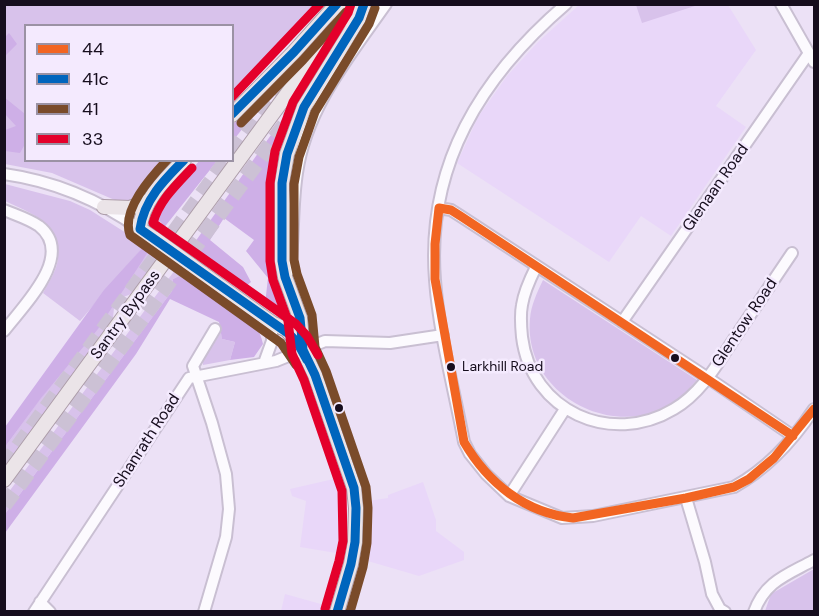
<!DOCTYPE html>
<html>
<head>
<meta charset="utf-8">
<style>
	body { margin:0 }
	#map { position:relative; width:819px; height:616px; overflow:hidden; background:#ece1f6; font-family:"DM Sans",sans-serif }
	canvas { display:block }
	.frame { position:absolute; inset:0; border:6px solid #160d1d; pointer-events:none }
	.legend { position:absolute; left:24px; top:24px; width:210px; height:138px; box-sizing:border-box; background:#f4eafe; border:2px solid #9b92a4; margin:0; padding:8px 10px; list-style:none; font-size:18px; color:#160d1d }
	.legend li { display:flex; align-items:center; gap:12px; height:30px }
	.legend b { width:30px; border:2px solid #9b92a4 }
</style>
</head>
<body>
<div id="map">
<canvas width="819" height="616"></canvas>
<div class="frame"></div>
<ul class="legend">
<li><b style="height:8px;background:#f26522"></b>44</li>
<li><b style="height:8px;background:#0065bd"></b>41c</li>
<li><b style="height:8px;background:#7a4b2a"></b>41</li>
<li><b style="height:8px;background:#e4002b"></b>33</li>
</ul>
</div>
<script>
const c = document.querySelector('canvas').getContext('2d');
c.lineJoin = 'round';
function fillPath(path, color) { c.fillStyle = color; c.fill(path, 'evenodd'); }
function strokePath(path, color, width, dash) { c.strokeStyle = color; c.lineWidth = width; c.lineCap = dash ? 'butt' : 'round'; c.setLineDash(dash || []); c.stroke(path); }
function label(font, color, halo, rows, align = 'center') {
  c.font = font + ' "DM Sans",sans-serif'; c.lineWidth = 5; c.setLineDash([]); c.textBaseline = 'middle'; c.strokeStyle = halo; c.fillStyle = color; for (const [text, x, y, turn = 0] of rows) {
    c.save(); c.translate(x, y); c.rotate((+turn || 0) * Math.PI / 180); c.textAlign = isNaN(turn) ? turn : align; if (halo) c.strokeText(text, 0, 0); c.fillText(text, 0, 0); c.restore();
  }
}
fillPath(new Path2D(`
	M 579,5 L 728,5 L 756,50 L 716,106 L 746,127 L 671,236 L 641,216 L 609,262 L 457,163 L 478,117 L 507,76 L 538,42 Z
	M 338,478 L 345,513 L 342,554 L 300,547 L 306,501 L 292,496 L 290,489 Z
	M 423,482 L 436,520 L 436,531 L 464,552 L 464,560 L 419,576 L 361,559 L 368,501 L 388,498 L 388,495 Z
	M 285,594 L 328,606 L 327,611 L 281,611 Z`), '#e9d7f9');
fillPath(new Path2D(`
	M 701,4 L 642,23 L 636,5 L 636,4 Z
	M 4,5 L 318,5 L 233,97 L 232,26 L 26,26 L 26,160 L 170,161 L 141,194 L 130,200 L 117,201 L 52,173 L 5,164 Z
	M 5,184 L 70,201 L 90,210 L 145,245 L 80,321 L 43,293 C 49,282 57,270 58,258 C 60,223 31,213 5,201 Z
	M 150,249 L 159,255 L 131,294 L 121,298 L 114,308 L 113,318 L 5,467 L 5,447 Z
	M 175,270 L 181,275 L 173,279 L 172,291 L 5,514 L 5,497 Z
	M 543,280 L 697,380 C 691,386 685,395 678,400 C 617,444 523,396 530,319 C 531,305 537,293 543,280 Z
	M 221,332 L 222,339 L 235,342 L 230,360 L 203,365 L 203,361 Z
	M 814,569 L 814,611 L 765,611 L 771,594 Z`), '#d8c2eb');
fillPath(new Path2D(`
	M 9,33 L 17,44 L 5,56 L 5,37 Z
	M 4,97 L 25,114 L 25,144 L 20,153 L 5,151 L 5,130 L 16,126 L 5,114 Z
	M 288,111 L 291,115 L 278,148 L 267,210 L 288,317 L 265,304 L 268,278 L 246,251 L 254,240 L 224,218 L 210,240 L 243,267 L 251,282 L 245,287 L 190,249 Z
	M 245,113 L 252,116 L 233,141 L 233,124 Z
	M 199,161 L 217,161 L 163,229 L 161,222 L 152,219 Z
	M 145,245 L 150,249 L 98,329 L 42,397 L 5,447 L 5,427 L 104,290 Z
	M 183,274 L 236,310 L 240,317 C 254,322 260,330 263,344 L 254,357 L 230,360 L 235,342 L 222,339 L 219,322 L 170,299 L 136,354 L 5,533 L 5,514 L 172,291 L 173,279 Z`), '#ceafe7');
strokePath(new Path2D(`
	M 355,30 L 374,4
	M 232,153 L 327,22
	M 4,466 L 227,160
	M 4,505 L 309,92`), '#ccc1d5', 16, [16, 8]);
const minor = new Path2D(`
	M 566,4 C 481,77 426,165 435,280 C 439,334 454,389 464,442 L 470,454 L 486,474 L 509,496 L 562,518 L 593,516 L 734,487 C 767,469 794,439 814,409
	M 781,4 L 814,62
	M 4,174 C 54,181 99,200 140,229
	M 439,208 L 451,210 L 462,217 L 708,378 L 793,436
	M 4,210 C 16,215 29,219 39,226 C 76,255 23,306 4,331
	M 536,267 C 530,279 524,292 522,305 C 520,315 521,327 522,337 C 531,411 611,447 674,409 C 703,392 719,361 738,333 C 756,306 774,280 792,253
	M 285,277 L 290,269 C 294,237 292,205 297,173 C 306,108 349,57 386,4
	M 622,322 L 809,53
	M 264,363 L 272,341 L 272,323
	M 509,496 L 565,409
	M 686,498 L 705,562 L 712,594 L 720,609 L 725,612
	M 40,602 L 50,612
	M 34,612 L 189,378 L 276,361 L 325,341 L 390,343 L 443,335
	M 204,612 L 226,537 L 229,509 L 226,474 L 212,423 L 193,366 L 215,329
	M 754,612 C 765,581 787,575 814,560`);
const major = new Path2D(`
	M 232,115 L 294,52 L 337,4
	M 104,207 L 130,208 L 150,200
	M 155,239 L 140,229 C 141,202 166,178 184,160
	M 202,273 L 272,323 L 287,330 L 303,350
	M 4,480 L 353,4
	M 337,612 L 351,564 L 355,542 L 356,508 L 354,488 L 315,375 L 303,350 L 300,318 L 285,277 L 282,261 L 282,183 L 287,154 L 304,107 L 359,18 L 364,4`);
strokePath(minor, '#c9bfd2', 14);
strokePath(major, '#ac9ca8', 16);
strokePath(minor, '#fcfafe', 10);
strokePath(major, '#ebe4e8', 14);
const majorBridge = new Path2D(`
	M 155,239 L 202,273`);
strokePath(majorBridge, '#ac9ca8', 16, []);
strokePath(majorBridge, '#ebe4e8', 14);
strokePath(new Path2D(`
	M 439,208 L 435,244 L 435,279 L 464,442 C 488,483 525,513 573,518 L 686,498 L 734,487 L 749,479 L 774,458 L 814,409
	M 439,208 L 451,210 L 462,217 L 793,436`), '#f26522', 9);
strokePath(new Path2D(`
	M 232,114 L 294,52 L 337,4
	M 184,160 C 164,180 144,200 140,229 L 289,334 L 297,342 L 307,360
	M 337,612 L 351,564 L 355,542 L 356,508 L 354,488 L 315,375 L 303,350 L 300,318 L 285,277 L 282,261 L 282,183 L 287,154 L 304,107 L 359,18 L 364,4`), '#0065bd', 9);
strokePath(new Path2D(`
	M 241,123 L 303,60 L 346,12
	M 167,160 C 151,177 121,210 130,235 L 281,343 L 296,365
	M 350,612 L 363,567 L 367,543 L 368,508 L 366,487 L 326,371 L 315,347 L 312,315 L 297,274 L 294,260 L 294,184 L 299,157 L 315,112 L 369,24 L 375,8`), '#7a4b2a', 9);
strokePath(new Path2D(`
	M 232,97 L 320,4
	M 192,168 C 176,185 159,201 153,223 L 296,324 L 307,336 L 318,355
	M 325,609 L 339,561 L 343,541 L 342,491 L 304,380 L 292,354 L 288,321 L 273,280 L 270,261 L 270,183 L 275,151 L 293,102 L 348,13 L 351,4`), '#e4002b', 9);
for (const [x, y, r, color] of [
	[675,358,5,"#160d1d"],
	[451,367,5,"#160d1d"],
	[339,408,5,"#160d1d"]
]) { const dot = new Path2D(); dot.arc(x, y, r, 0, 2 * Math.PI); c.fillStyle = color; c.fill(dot); strokePath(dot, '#f4eafe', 2); }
label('14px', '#160d1d', '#f4eafe', [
	["Larkhill Road",462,367]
], 'left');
label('16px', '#160d1d', '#f4eafe', [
	["Glenaan Road",716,188,-55],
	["Santry Bypass",126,315,-54],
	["Glentow Road",745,323,-56],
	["Shanrath Road",147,441,-57]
]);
</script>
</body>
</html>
